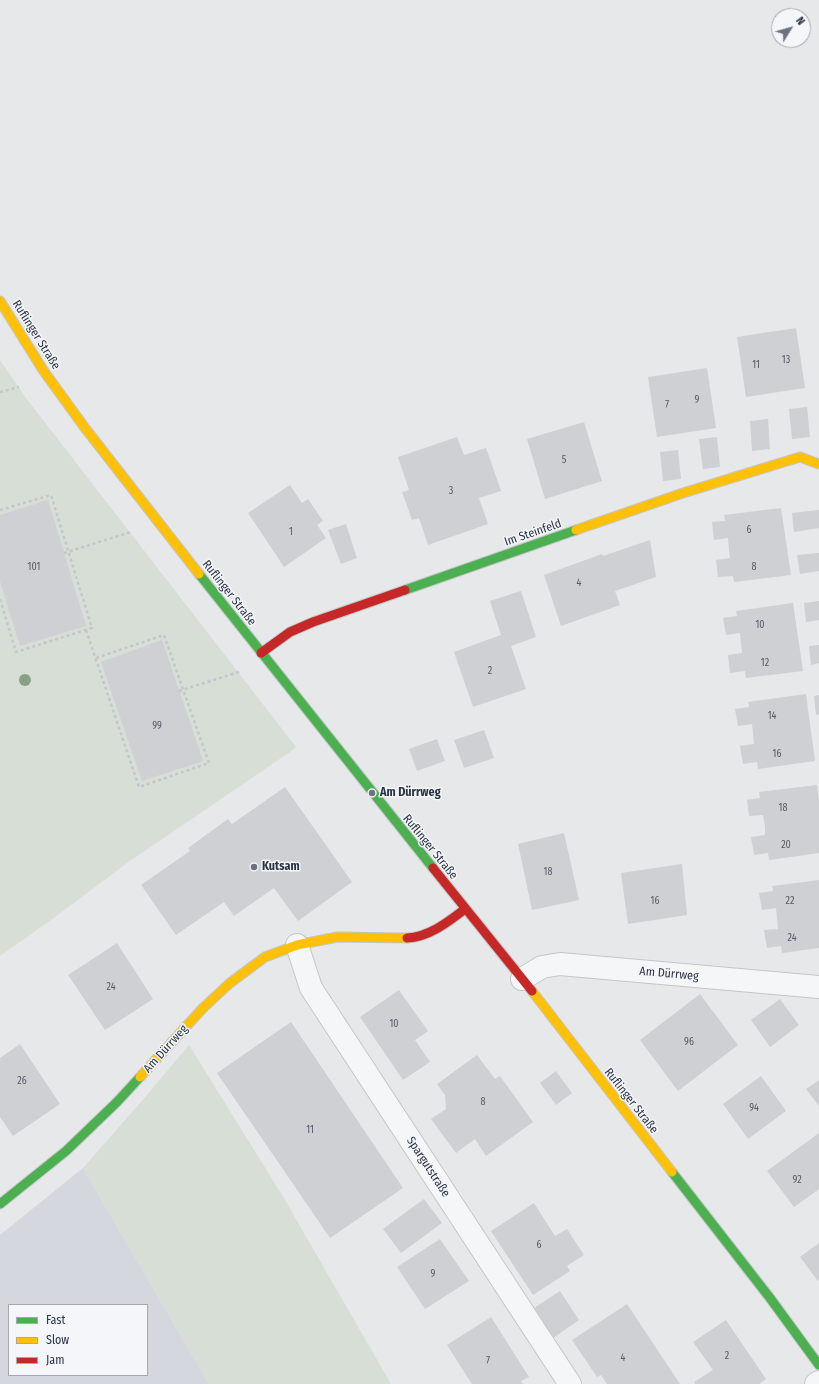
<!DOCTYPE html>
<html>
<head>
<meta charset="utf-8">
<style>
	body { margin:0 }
	#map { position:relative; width:819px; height:1384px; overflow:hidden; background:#e6e8ea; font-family:"Fira Sans Condensed",sans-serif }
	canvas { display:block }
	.legend { position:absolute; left:8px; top:1304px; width:140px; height:72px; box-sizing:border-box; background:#f4f6f9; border:1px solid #a4a8b1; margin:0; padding:5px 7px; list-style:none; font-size:12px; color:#2b3445 }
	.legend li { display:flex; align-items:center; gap:8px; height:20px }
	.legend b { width:20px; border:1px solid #a4a8b1 }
	.north { position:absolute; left:771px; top:8px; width:40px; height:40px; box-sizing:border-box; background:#f4f6f9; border:1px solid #a4a8b1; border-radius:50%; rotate:53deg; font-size:11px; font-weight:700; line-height:16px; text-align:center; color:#2b3445 }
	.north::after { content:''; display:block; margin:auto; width:14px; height:18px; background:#6c737f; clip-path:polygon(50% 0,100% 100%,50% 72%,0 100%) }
</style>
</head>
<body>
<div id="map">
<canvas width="819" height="1384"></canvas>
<ul class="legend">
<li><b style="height:5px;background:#4caf50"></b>Fast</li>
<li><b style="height:5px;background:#ffc107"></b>Slow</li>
<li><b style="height:5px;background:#c62828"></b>Jam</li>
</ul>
<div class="north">N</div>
</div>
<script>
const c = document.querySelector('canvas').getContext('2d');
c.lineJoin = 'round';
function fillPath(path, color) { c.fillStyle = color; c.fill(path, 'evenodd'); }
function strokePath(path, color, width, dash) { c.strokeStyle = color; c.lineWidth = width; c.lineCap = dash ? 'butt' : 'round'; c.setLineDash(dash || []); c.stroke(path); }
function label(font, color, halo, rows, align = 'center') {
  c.font = font + ' "Fira Sans Condensed",sans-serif'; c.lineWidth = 3; c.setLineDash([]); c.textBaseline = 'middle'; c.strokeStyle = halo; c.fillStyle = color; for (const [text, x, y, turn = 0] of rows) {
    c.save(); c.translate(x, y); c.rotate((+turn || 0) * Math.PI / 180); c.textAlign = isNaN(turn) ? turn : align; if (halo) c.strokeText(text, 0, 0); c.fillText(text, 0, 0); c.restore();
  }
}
fillPath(new Path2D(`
	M 83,1168 L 209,1384 L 0,1384 L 0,1235 ZM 9,1305 L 147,1305 L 147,1375 L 9,1375 Z`), '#d4d7dd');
fillPath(new Path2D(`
	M 0,360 L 26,398 L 296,747 L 290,752 L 127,863 L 51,920 L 0,956 Z
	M 189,1045 L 282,1195 L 391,1384 L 209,1384 L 83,1168 L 147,1095 Z`), '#d6ded6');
fillPath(new Path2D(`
	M 796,328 L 805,388 L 746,397 L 737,337 Z
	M 707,368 L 716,428 L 657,437 L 648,377 Z
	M 807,407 L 810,437 L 792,439 L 789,409 Z
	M 768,419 L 770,449 L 752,451 L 750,421 Z
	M 584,422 L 602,481 L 545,499 L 527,439 Z
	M 457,437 L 464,455 L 486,448 L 501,491 L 479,498 L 488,524 L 428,545 L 419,518 L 412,520 L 402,492 L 409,490 L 398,457 Z
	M 717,437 L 720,467 L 703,469 L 699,439 Z
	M 678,450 L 681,479 L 663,481 L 660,452 Z
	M 290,485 L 302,503 L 308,499 L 323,521 L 317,525 L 326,538 L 284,567 L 248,513 Z
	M 48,500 L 86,626 L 20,646 L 0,581 L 0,515 Z
	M 781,508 L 791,575 L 734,582 L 733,576 L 718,577 L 716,560 L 730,558 L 729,550 L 728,538 L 714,540 L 712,522 L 725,521 L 724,515 Z
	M 819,510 L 819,528 L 794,532 L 792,513 Z
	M 346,524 L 357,558 L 341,564 L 328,530 Z
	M 650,540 L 656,577 L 615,591 L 620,605 L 561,626 L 544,575 L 602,554 L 603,556 Z
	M 819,553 L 819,571 L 800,574 L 797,555 Z
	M 521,591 L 536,637 L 511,646 L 526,689 L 473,707 L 454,652 L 501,635 L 490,601 Z
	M 819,601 L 819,620 L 806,622 L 804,603 Z
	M 793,603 L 803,671 L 746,678 L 745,671 L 730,673 L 728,655 L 742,653 L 740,633 L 726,635 L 723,618 L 737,616 L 736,611 Z
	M 162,640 L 203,761 L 142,781 L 101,662 Z
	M 819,645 L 819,663 L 811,665 L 809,646 Z
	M 806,694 L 815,761 L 758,769 L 757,762 L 743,764 L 740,746 L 754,744 L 752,724 L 738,726 L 735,709 L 749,707 L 748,702 Z
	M 819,695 L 819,714 L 816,715 L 814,696 Z
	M 484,730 L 494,758 L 464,768 L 454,740 Z
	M 437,739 L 445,761 L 417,771 L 409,749 Z
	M 817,785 L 819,801 L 819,853 L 769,860 L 768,853 L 754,855 L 751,837 L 765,835 L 765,827 L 763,815 L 749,816 L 747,800 L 760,798 L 759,792 Z
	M 285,787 L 352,882 L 298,921 L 274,888 L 234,916 L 224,902 L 176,935 L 141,885 L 190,851 L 188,848 L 228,819 L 232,824 Z
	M 564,833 L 579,900 L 532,910 L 518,844 Z
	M 682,864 L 687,915 L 628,924 L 621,873 Z
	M 819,880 L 819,948 L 782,953 L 781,946 L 767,948 L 764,930 L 778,929 L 776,908 L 762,910 L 759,893 L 773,891 L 772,886 Z
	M 117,943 L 153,999 L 105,1030 L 68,975 Z
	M 399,990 L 428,1031 L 415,1040 L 430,1062 L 403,1080 L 360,1017 Z
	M 700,994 L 738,1045 L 678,1091 L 640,1040 Z
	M 780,999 L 799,1025 L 770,1047 L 751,1020 Z
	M 291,1022 L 403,1188 L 330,1238 L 217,1073 Z
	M 20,1044 L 60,1104 L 13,1136 L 0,1117 L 0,1058 Z
	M 477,1055 L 495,1079 L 500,1076 L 533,1122 L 486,1156 L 475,1139 L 456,1153 L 431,1119 L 446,1109 L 445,1095 L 437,1084 Z
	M 556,1071 L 572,1093 L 556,1105 L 540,1083 Z
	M 761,1076 L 786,1111 L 748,1139 L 723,1104 Z
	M 819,1080 L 819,1106 L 806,1089 Z
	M 819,1133 L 819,1189 L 794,1207 L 767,1171 Z
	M 424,1199 L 442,1223 L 401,1253 L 383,1229 Z
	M 534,1203 L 555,1236 L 567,1229 L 584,1255 L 567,1266 L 570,1271 L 533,1295 L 491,1231 Z
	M 440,1239 L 469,1281 L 425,1309 L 397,1267 Z
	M 819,1243 L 819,1280 L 818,1281 L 800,1257 Z
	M 560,1291 L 579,1320 L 553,1338 L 534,1308 Z
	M 627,1304 L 680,1384 L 607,1384 L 601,1375 L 597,1377 L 572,1340 Z
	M 491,1317 L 529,1377 L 521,1381 L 523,1384 L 472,1384 L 447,1345 Z
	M 726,1320 L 766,1379 L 759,1384 L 695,1384 L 694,1382 L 713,1370 L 693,1342 Z`), '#ced0d3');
const street = new Path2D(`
	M 297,945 L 311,988 L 570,1384
	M 522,979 L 542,967 L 560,964 L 819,987
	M 816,1384 L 819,1382`);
const fast = new Path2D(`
	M 199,574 L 433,868
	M 405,590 L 576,530
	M 672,1172 L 770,1298 L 819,1365
	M 0,1204 L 66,1151 L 117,1102 L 140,1077`);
const slow = new Path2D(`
	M 0,301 L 43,370 L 85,428 L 199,574
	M 576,530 L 683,493 L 800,457 L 819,464
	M 532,991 L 672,1172
	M 140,1077 L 203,1008 L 230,983 L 265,957 L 297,945 L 337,937 L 407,938`);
const jam = new Path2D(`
	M 261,653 L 290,632 L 313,622 L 405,590
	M 433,868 L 532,991
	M 407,938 C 429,937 448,922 465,909`);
strokePath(street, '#c4c6c8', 24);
strokePath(fast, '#c4c6c8', 11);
strokePath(slow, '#c4c6c8', 11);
strokePath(jam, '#c4c6c8', 11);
strokePath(new Path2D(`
	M 0,392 L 19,387
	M 0,510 L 51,495 L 92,628 L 16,652 L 0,599
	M 64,553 L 131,532
	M 86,630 L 139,787 L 209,763 L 164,635 L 96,658
	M 179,691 L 239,672`), '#c5c6ca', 2.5, [3, 3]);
strokePath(street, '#f5f6f7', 22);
strokePath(fast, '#4caf50', 9);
strokePath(slow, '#ffc107', 9);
strokePath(jam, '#c62828', 9);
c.fillStyle = '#8a9e88';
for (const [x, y] of [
	[25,680]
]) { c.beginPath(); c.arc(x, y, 6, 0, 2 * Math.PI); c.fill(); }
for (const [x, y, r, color] of [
	[372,793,4,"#6c737f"],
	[254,867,4,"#6c737f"]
]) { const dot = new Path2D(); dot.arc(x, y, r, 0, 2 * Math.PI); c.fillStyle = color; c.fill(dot); strokePath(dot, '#f4f6f9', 1.5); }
label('10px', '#545c69', null, [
	["13",786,360],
	["11",756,365],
	["9",697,400],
	["7",667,405],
	["5",564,460],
	["3",451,491],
	["6",749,530],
	["1",291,532],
	["101",34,567],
	["8",754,567],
	["4",579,583],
	["10",760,625],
	["12",765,663],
	["2",490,671],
	["14",772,716],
	["99",157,726],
	["16",777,754],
	["18",783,808],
	["20",786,845],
	["18",548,872],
	["16",655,901],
	["22",790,901],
	["24",792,938],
	["24",111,987],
	["10",394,1024],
	["96",689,1042],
	["26",22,1081],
	["8",483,1102],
	["94",754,1108],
	["11",310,1130],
	["92",797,1180],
	["6",539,1245],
	["9",433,1274],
	["2",727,1356],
	["4",623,1358],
	["7",488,1361]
]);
label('12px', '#2b3445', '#f4f6f9', [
	["Ruflinger Straße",36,335,58],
	["Im Steinfeld",533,533,-19],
	["Ruflinger Straße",229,593,52],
	["Ruflinger Straße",430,847,51],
	["Am Dürrweg",669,974,5],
	["Am Dürrweg",166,1049,-48],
	["Ruflinger Straße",631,1101,52],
	["Spargutstraße",428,1167,57]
]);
label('bold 12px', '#2b3445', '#f4f6f9', [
	["Am Dürrweg",380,793],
	["Kutsam",262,867]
], 'left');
</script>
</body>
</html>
